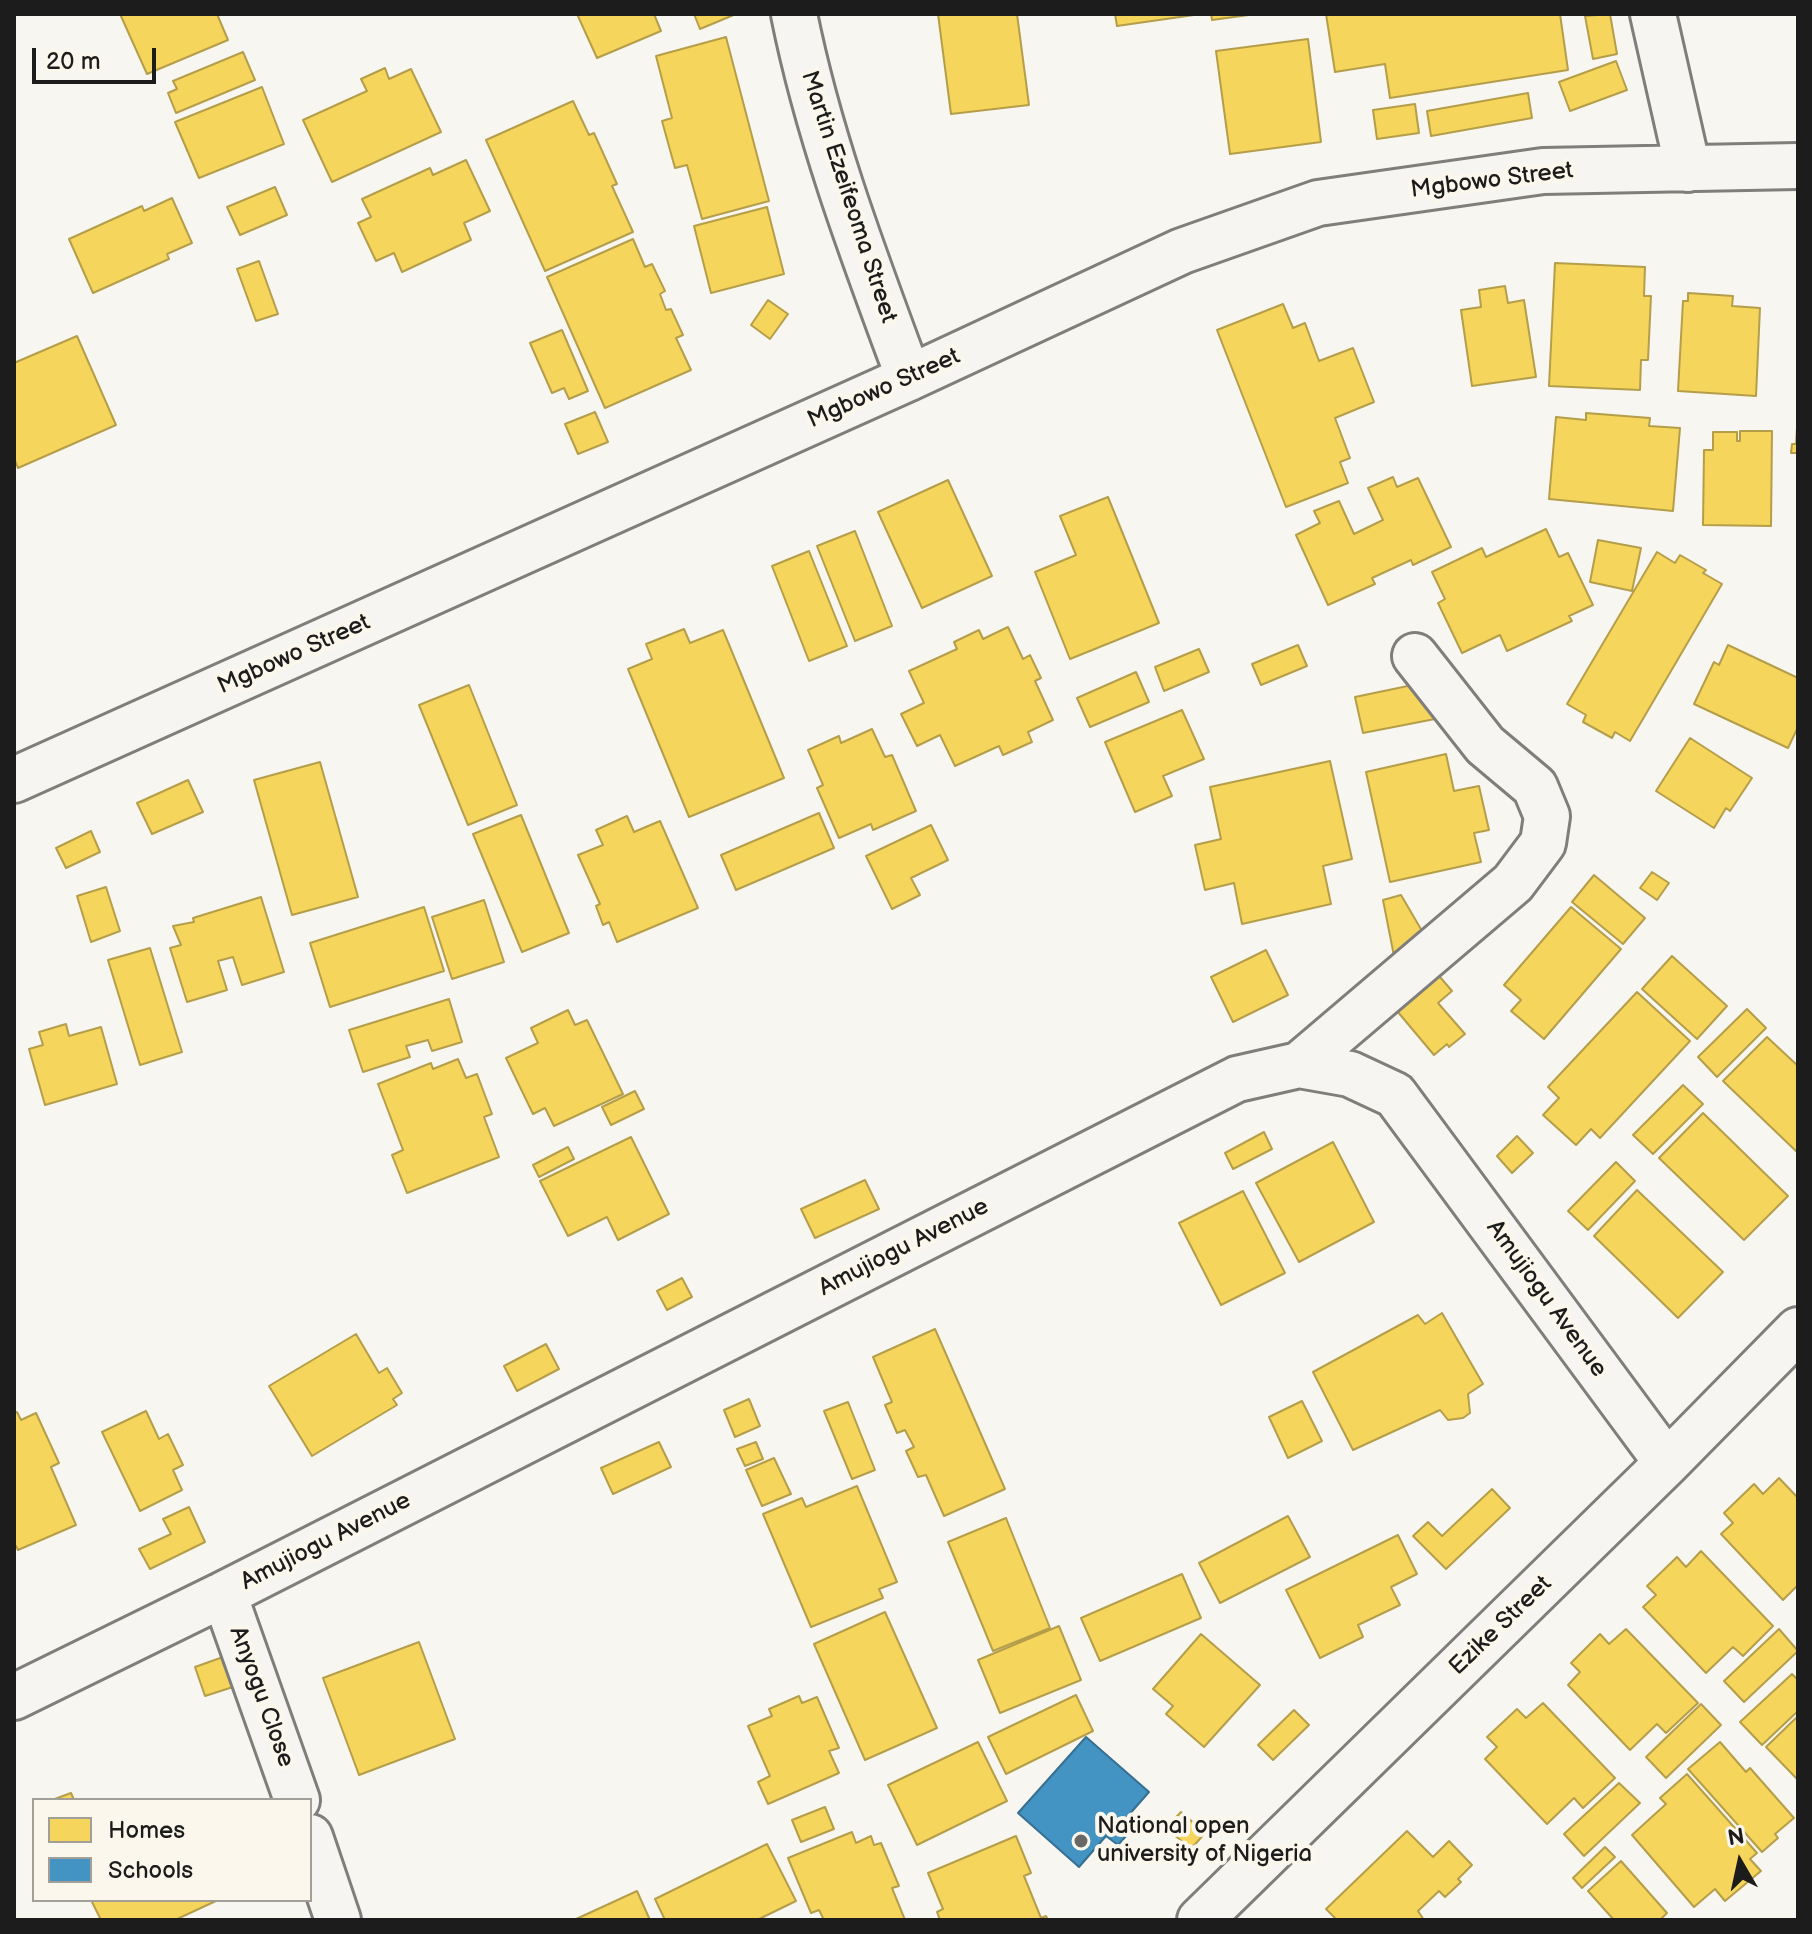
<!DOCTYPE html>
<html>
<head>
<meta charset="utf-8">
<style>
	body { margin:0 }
	#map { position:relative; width:1812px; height:1934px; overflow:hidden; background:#f8f6f0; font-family:"Balsamiq Sans",sans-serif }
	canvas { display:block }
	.frame { position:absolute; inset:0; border:16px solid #1c1c1c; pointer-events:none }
	.legend { position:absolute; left:32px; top:1798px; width:280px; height:104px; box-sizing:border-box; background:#fbf7ec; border:2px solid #a29f99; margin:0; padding:10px 14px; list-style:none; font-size:24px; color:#1c1c1c }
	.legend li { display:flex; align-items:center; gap:16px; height:40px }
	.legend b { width:40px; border:2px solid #a29f99 }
	.north { position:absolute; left:1700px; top:1822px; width:80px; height:80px; -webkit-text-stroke:6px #fbf7ec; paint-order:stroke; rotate:351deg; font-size:22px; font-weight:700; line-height:32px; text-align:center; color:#1c1c1c }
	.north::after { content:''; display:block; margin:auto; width:28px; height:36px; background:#1c1c1c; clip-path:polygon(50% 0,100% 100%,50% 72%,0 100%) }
	.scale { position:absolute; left:32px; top:48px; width:124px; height:36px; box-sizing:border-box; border:4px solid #1c1c1c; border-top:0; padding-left:10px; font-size:24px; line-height:28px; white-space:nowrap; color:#1c1c1c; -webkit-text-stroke:6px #fbf7ec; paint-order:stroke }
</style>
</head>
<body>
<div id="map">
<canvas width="1812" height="1934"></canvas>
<div class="frame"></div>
<ul class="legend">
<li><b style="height:22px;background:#f6d55c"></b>Homes</li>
<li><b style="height:22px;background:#4393c3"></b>Schools</li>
</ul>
<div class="north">N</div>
<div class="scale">20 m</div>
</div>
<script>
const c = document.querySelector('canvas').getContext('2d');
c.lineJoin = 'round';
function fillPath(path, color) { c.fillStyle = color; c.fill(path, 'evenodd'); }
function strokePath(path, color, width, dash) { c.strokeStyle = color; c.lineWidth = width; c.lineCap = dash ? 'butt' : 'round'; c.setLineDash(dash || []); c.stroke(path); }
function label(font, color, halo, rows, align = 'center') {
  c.font = font + ' "Balsamiq Sans",sans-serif'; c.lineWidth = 8; c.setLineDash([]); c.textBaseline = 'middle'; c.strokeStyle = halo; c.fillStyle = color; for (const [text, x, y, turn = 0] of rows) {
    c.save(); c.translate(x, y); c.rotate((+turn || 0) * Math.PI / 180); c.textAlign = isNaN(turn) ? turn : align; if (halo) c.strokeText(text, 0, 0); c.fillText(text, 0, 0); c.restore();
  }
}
const homes = new Path2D(`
	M 120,14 L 217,14 L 228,40 L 147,74 Z
	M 577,14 L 654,14 L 661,31 L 597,58 Z
	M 694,14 L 736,14 L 700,29 Z
	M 938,14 L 1017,14 L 1029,105 L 951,114 Z
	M 1115,14 L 1201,14 L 1117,26 Z
	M 1211,14 L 1256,14 L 1212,20 Z
	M 1326,14 L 1560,14 L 1568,70 L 1390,98 L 1385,64 L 1335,72 Z
	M 1610,14 L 1617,54 L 1593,59 L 1585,16 Z
	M 726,37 L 769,201 L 702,219 L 687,165 L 675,168 L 662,121 L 672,118 L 656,56 Z
	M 1308,39 L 1321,142 L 1230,154 L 1216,51 Z
	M 243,52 L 255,80 L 176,113 L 168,93 L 177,89 L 173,81 Z
	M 1616,61 L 1627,90 L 1570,111 L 1559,82 Z
	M 385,68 L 389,79 L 411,69 L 441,132 L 332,182 L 303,120 L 367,91 L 361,79 Z
	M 262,87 L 284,144 L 199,178 L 175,122 Z
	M 1528,93 L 1532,118 L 1431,136 L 1427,111 Z
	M 573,101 L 589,135 L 594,133 L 617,184 L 612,186 L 633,232 L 545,271 L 486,140 Z
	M 1415,104 L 1419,133 L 1377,139 L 1373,110 Z
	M 466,160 L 490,211 L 464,223 L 471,240 L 402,272 L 394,253 L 376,261 L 358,223 L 371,217 L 362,199 L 430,168 L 433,175 Z
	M 275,187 L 287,215 L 240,235 L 227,207 Z
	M 172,198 L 192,243 L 167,254 L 169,259 L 93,293 L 69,239 L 142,206 L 144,211 Z
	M 767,207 L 784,274 L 711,293 L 694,226 Z
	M 633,239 L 645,267 L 652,264 L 665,291 L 660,294 L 666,310 L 671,309 L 683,335 L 676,338 L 691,370 L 605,408 L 547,277 Z
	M 259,261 L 278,314 L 256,321 L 237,269 Z
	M 1555,263 L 1645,267 L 1644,296 L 1651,296 L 1648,360 L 1641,360 L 1640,390 L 1549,386 Z
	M 1505,286 L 1508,303 L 1524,300 L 1536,377 L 1472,386 L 1461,310 L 1481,307 L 1479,290 Z
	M 1688,293 L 1733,296 L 1732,306 L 1760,308 L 1756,396 L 1678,391 L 1683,301 L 1688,301 Z
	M 768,300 L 788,314 L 770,339 L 751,325 Z
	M 1283,304 L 1293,328 L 1305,323 L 1319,361 L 1353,348 L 1374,402 L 1335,418 L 1350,458 L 1340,462 L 1348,483 L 1286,507 L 1217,330 Z
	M 562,330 L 588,391 L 569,399 L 564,388 L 552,393 L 530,343 Z
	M 77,336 L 116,425 L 18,468 L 14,458 L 14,363 Z
	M 1798,411 L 1798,453 L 1791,453 L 1792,444 L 1796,444 Z
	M 595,412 L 608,442 L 578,454 L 565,424 Z
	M 1586,413 L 1650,418 L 1649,426 L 1680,428 L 1673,511 L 1549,499 L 1556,417 L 1586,420 Z
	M 1740,431 L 1772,431 L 1771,526 L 1703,525 L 1704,450 L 1713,450 L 1713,432 L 1737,432 L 1737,441 L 1740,441 Z
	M 1393,477 L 1397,487 L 1418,478 L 1451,547 L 1413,565 L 1411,560 L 1372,578 L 1375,584 L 1328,605 L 1296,535 L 1320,523 L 1314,511 L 1339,501 L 1354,534 L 1383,520 L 1368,488 Z
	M 948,480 L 992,576 L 922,608 L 878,512 Z
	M 1108,497 L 1159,623 L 1070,659 L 1035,572 L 1076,555 L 1060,516 Z
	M 1546,529 L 1559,557 L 1568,553 L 1593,605 L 1569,616 L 1572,621 L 1507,651 L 1500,635 L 1462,653 L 1438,603 L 1445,599 L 1432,572 L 1482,548 L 1486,557 Z
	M 855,531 L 892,626 L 855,641 L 817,546 Z
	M 1598,540 L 1641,548 L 1632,591 L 1590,582 Z
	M 809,551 L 847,646 L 809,661 L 772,566 Z
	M 1657,552 L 1675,563 L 1680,555 L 1706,570 L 1703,573 L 1722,584 L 1630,741 L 1615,732 L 1612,738 L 1583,722 L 1586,715 L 1567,704 Z
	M 1008,627 L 1023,659 L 1030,655 L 1041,678 L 1035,681 L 1053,720 L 1028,732 L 1032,742 L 1003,755 L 999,746 L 955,766 L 940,735 L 917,746 L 901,714 L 924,703 L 909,671 L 957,649 L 954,642 L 979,630 L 983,639 Z
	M 684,629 L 690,643 L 723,630 L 784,778 L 689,817 L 628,669 L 652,659 L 646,644 Z
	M 1298,645 L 1307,666 L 1261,685 L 1252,664 Z
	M 1728,645 L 1798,678 L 1798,727 L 1788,748 L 1694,704 L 1714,662 L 1719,665 Z
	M 1199,649 L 1209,672 L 1164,691 L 1155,667 Z
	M 1136,672 L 1149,702 L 1090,727 L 1077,698 Z
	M 1427,682 L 1435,719 L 1363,733 L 1355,697 Z
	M 469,685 L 517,805 L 468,825 L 419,705 Z
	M 1182,710 L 1204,759 L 1163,776 L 1172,796 L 1135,812 L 1105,742 Z
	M 872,729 L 885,757 L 892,755 L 916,811 L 873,830 L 871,824 L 839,838 L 817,788 L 823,785 L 808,750 L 839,736 L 841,743 Z
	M 1690,738 L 1752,778 L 1730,811 L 1726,808 L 1714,828 L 1656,791 Z
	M 1446,754 L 1454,791 L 1479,786 L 1489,830 L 1474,833 L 1481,862 L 1390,882 L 1366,772 Z
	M 1330,761 L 1352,859 L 1323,866 L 1331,904 L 1242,924 L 1234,883 L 1205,890 L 1195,845 L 1221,839 L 1210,787 Z
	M 320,762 L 358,897 L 292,915 L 254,780 Z
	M 188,780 L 203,812 L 152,834 L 137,803 Z
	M 819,813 L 834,848 L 736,890 L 721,855 Z
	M 521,815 L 569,933 L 522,952 L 473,834 Z
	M 627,816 L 634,832 L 660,821 L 698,908 L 617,942 L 609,922 L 603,925 L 596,906 L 600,904 L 578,855 L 603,845 L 596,830 Z
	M 931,825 L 948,860 L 911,878 L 920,895 L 892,909 L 866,856 Z
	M 91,831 L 100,852 L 66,868 L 56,848 Z
	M 1652,872 L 1669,883 L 1657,900 L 1640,888 Z
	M 1594,875 L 1645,918 L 1623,944 L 1572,902 Z
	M 106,887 L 120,931 L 91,942 L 77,896 Z
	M 1401,895 L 1425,936 L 1394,956 L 1383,900 Z
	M 261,897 L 284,972 L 242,985 L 233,957 L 218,961 L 227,990 L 187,1002 L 170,948 L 181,945 L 173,926 L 194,922 L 193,918 Z
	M 484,900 L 504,962 L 452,979 L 432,917 Z
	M 424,907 L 444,971 L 330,1007 L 310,943 Z
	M 1571,907 L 1621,949 L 1544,1039 L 1511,1011 L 1521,1000 L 1504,985 Z
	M 150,948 L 182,1052 L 140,1065 L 108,960 Z
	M 1266,950 L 1288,995 L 1233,1022 L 1211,977 Z
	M 1672,956 L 1727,1006 L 1697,1039 L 1642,989 Z
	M 1434,970 L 1452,991 L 1438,1003 L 1465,1034 L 1449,1047 L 1447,1044 L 1434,1055 L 1392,1005 Z
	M 1637,992 L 1690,1041 L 1600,1138 L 1591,1129 L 1576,1145 L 1543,1115 L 1559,1098 L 1548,1087 Z
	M 449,999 L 462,1042 L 432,1051 L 428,1040 L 406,1046 L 410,1057 L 363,1072 L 349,1030 Z
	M 1747,1009 L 1766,1028 L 1717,1077 L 1698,1057 Z
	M 568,1010 L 575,1025 L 587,1020 L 623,1094 L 554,1126 L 545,1108 L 533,1114 L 506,1058 L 538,1043 L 531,1028 Z
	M 66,1024 L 69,1036 L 101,1027 L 117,1084 L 45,1105 L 29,1049 L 43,1045 L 39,1032 Z
	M 1767,1037 L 1798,1066 L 1798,1153 L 1723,1081 Z
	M 458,1059 L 466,1078 L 477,1074 L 492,1114 L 484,1117 L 499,1157 L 407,1193 L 392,1155 L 403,1150 L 378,1084 L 431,1063 L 433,1069 Z
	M 1683,1085 L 1703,1104 L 1653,1154 L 1633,1135 Z
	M 635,1091 L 644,1109 L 611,1125 L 602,1107 Z
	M 1703,1113 L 1788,1196 L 1744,1240 L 1659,1158 Z
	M 1264,1132 L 1272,1149 L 1233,1169 L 1225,1153 Z
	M 1517,1136 L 1533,1153 L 1512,1173 L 1497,1156 Z
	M 631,1137 L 669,1214 L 618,1240 L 607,1217 L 568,1236 L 540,1181 Z
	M 1333,1142 L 1374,1222 L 1299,1262 L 1256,1183 Z
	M 568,1147 L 574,1159 L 539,1177 L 533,1165 Z
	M 1616,1162 L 1635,1181 L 1588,1230 L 1568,1211 Z
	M 865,1180 L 879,1209 L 815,1238 L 801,1209 Z
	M 1637,1190 L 1723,1272 L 1678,1318 L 1594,1236 Z
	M 1243,1191 L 1285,1273 L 1221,1305 L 1179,1223 Z
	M 682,1278 L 692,1297 L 667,1310 L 657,1291 Z
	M 1442,1313 L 1483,1384 L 1468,1394 L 1470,1413 L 1463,1418 L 1448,1420 L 1440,1410 L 1353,1450 L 1313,1372 L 1418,1315 L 1425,1324 Z
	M 935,1329 L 1005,1489 L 944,1516 L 926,1475 L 918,1477 L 906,1451 L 914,1447 L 905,1430 L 897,1433 L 885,1405 L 892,1402 L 873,1357 Z
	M 356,1334 L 379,1373 L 387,1368 L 402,1393 L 393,1399 L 397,1405 L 312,1456 L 269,1386 Z
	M 546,1344 L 559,1369 L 517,1391 L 504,1366 Z
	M 749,1399 L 760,1426 L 735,1437 L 724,1410 Z
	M 1302,1401 L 1322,1441 L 1288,1458 L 1269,1417 Z
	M 848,1402 L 875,1470 L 852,1479 L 824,1411 Z
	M 146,1411 L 159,1439 L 168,1434 L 183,1465 L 173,1470 L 182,1490 L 140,1511 L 102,1432 Z
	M 17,1412 L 21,1420 L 36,1413 L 59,1463 L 51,1467 L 76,1525 L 18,1550 L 16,1546 L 14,1547 L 14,1413 Z
	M 659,1442 L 671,1467 L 613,1494 L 601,1468 Z
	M 756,1442 L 763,1459 L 745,1466 L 737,1449 Z
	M 774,1458 L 791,1494 L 762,1506 L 746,1470 Z
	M 1779,1478 L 1798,1498 L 1798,1585 L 1783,1600 L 1721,1534 L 1733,1523 L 1724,1513 L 1754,1484 L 1763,1494 Z
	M 857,1486 L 897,1582 L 879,1589 L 883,1598 L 811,1627 L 763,1514 L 802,1498 L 806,1507 Z
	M 1492,1489 L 1510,1508 L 1446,1569 L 1413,1536 L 1428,1522 L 1442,1536 Z
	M 189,1507 L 205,1542 L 150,1569 L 139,1549 L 171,1534 L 163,1519 Z
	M 1288,1516 L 1310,1557 L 1220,1603 L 1199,1563 Z
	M 1006,1518 L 1050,1628 L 993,1651 L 948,1542 Z
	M 1398,1535 L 1417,1574 L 1391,1587 L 1400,1605 L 1358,1625 L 1363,1637 L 1320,1658 L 1286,1590 Z
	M 1701,1551 L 1773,1626 L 1743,1656 L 1733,1647 L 1706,1673 L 1643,1607 L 1656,1595 L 1647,1586 L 1677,1557 L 1686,1567 Z
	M 1182,1574 L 1201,1618 L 1100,1661 L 1081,1618 Z
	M 885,1612 L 937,1728 L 865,1760 L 814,1644 Z
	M 1059,1626 L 1081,1680 L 1000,1713 L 978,1660 Z
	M 1626,1629 L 1698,1703 L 1666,1733 L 1657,1724 L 1630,1750 L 1568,1685 L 1580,1672 L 1571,1663 L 1600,1634 L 1609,1644 Z
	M 1779,1629 L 1798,1651 L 1744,1702 L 1724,1681 Z
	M 1201,1634 L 1260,1685 L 1204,1747 L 1166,1714 L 1173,1706 L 1153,1689 Z
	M 419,1642 L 455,1739 L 359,1775 L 323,1678 Z
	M 223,1657 L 233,1687 L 205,1696 L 195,1667 Z
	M 1792,1674 L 1798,1680 L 1798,1711 L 1762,1745 L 1740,1722 Z
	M 1076,1695 L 1093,1731 L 1006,1774 L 988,1737 Z
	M 799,1696 L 802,1703 L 817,1697 L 839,1748 L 829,1751 L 839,1773 L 768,1804 L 758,1782 L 770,1776 L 748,1726 L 772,1716 L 769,1709 Z
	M 1543,1703 L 1615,1778 L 1583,1808 L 1574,1798 L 1547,1824 L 1485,1759 L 1497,1747 L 1487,1737 L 1517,1709 L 1526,1718 Z
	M 1701,1704 L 1721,1725 L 1666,1778 L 1646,1757 Z
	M 1294,1710 L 1309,1725 L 1273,1760 L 1258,1745 Z
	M 1798,1716 L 1798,1780 L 1766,1747 Z
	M 978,1742 L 1007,1801 L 917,1845 L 888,1785 Z
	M 1720,1742 L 1746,1772 L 1750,1768 L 1794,1818 L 1775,1834 L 1778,1838 L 1762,1852 L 1688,1769 Z
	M 1687,1774 L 1757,1853 L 1750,1859 L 1761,1871 L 1725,1901 L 1715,1889 L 1694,1907 L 1632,1835 L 1666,1804 L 1660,1798 Z
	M 1619,1783 L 1640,1803 L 1584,1856 L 1564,1834 Z
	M 71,1793 L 74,1800 L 52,1800 Z
	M 825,1807 L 834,1829 L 801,1842 L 792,1820 Z
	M 1181,1812 L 1205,1833 L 1191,1849 L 1166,1828 Z
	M 1407,1831 L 1433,1857 L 1449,1841 L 1472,1865 L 1458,1879 L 1461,1882 L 1445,1897 L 1439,1891 L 1418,1911 L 1424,1920 L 1337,1920 L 1326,1909 Z
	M 852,1832 L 856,1843 L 871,1836 L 874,1845 L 881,1843 L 899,1886 L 892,1888 L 905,1920 L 824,1920 L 819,1910 L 811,1913 L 788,1858 Z
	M 1016,1836 L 1031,1873 L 1024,1876 L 1041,1918 L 1046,1916 L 1048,1920 L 940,1920 L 937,1912 L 943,1909 L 928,1873 Z
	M 767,1844 L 796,1901 L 757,1920 L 665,1920 L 655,1899 Z
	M 1605,1847 L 1615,1857 L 1582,1888 L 1573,1878 Z
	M 1621,1861 L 1667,1913 L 1660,1920 L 1614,1920 L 1588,1891 Z
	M 637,1891 L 650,1920 L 574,1920 Z
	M 91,1900 L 218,1900 L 175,1920 L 101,1920 Z`);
fillPath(homes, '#f6d55c');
strokePath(homes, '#b59e49', 2);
const schools = new Path2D(`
	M 1086,1737 L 1149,1792 L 1127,1817 L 1136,1825 L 1118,1845 L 1106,1836 L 1079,1867 L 1018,1813 Z`);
fillPath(schools, '#4393c3');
strokePath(schools, '#376f91', 2);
const minor = new Path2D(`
	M 794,14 C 819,139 865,259 909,378
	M 1653,14 L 1688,169
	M 14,780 L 909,378 L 1182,251 L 1318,203 L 1543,171 L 1798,166
	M 1299,1065 L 1513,883 L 1543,843 L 1547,816 L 1535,787 L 1485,745 L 1415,656
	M 224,1594 L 297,1800
	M 14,1697 L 224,1594 L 1237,1079 L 1299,1065 L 1350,1074 L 1395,1095 L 1667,1463
	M 310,1837 L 338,1920
	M 1200,1920 L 1667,1463 L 1798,1330`);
strokePath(minor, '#7f7e7b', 50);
strokePath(minor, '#f6f5f1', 44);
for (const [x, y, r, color] of [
	[1081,1841,8,"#696866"]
]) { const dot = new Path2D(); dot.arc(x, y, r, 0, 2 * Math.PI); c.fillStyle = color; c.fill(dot); strokePath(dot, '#fbf7ec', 3); }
label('24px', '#1c1c1c', '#fbf7ec', [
	["Mgbowo Street",1492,181,-7],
	["Martin Ezeifeoma Street",848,197,72],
	["Mgbowo Street",884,389,-24],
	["Mgbowo Street",294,655,-24],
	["Amujiogu Avenue",904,1248,-27],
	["Amujiogu Avenue",1546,1299,54],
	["Amujiogu Avenue",326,1542,-27],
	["Ezike Street",1501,1626,-44],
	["Anyogu Close",261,1697,70]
]);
label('24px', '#1c1c1c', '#fbf7ec', [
	["National open",1097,1827],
	["university of Nigeria",1097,1855]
], 'left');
</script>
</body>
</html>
